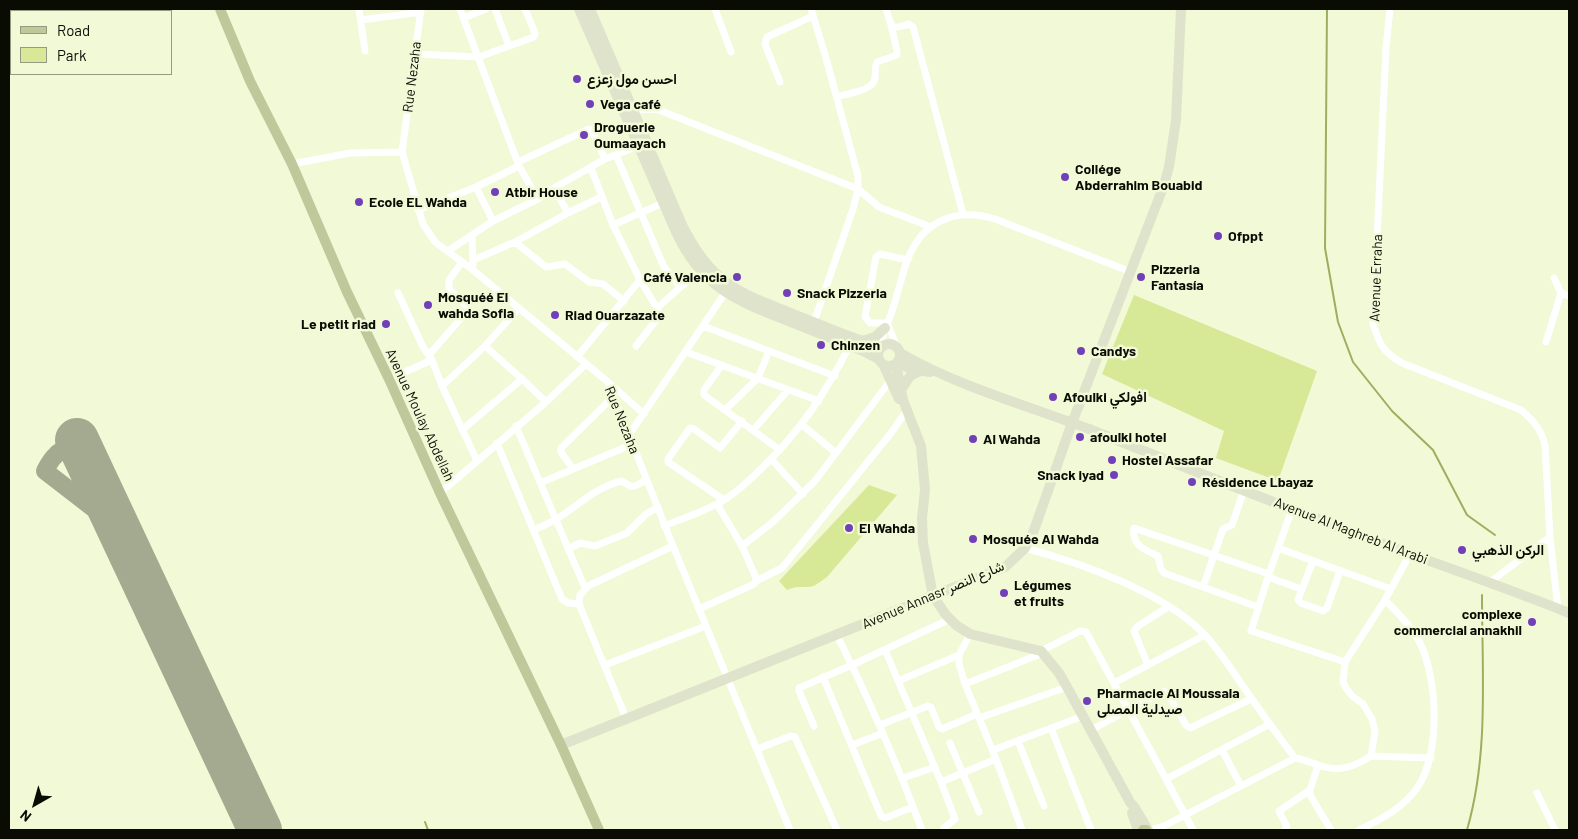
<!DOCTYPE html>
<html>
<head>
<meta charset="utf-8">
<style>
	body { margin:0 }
	#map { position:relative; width:1578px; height:839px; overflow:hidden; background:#f1f9d7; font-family:Barlow,sans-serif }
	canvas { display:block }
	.frame { position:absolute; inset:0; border:10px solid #0a0c03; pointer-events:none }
	.legend { position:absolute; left:10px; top:10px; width:162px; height:65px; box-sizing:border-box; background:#f1f9d7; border:1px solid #959a82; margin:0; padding:6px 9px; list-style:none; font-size:15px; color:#0a0c03 }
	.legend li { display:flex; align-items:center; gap:10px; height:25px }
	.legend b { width:25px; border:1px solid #959a82 }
	.north { position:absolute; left:10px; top:779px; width:50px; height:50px; -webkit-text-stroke:4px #f1f9d7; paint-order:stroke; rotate:218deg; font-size:14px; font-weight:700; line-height:20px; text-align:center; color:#0a0c03 }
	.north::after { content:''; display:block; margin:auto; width:18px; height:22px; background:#0a0c03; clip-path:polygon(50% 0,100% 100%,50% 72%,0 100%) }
</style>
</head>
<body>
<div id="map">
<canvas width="1578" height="839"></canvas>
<div class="frame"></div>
<ul class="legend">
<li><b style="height:6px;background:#bfc89a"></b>Road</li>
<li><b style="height:14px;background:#d7e897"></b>Park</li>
</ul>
<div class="north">N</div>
</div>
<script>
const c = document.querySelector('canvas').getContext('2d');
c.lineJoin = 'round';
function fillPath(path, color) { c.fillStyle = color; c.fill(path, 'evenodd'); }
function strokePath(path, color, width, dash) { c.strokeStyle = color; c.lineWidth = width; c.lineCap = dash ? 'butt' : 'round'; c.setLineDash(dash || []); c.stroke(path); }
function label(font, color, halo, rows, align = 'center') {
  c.font = font + ' Barlow,Vazirmatn,sans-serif'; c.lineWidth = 5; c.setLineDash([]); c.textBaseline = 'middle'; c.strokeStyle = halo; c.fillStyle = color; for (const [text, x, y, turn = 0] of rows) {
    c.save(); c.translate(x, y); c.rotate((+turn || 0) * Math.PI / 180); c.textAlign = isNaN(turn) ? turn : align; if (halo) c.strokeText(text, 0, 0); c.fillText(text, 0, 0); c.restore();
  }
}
fillPath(new Path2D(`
	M 1134,295 L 1317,371 L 1278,481 L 1216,458 L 1224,431 L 1102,374 Z
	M 869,485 L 897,495 L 827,577 C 821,581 815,587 808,587 C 798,587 796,586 787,590 L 779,581 Z`), '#d7e897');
strokePath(new Path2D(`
	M 1327,9 L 1325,248 L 1338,322 L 1353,362 L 1392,411 L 1433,450 L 1467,515 L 1495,535
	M 425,822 L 428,830
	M 1467,830 C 1489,754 1482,673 1482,595`), '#9eae5f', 2);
strokePath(new Path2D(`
	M 102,493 C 110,472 98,449 74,448 C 68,448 60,450 56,455 C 51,459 48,465 45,471 L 111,522 L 124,541`), '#a4aa90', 18);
strokePath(new Path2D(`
	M 77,440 L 260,830`), '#a4aa90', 44);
strokePath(new Path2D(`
	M 359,9 L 365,51
	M 421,9 L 402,152 L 423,224 L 435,242 L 473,270 L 608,382 L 673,546 L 790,830
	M 460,9 L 519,166 L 538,199
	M 495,9 L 509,46
	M 715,9 L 731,52
	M 811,9 L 826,58 L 858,176 L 858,189 L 853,209 L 814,322
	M 886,9 C 892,27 889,31 909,24 L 913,27 L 963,214
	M 1390,9 L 1386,48 L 1373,324 C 1380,345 1383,352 1402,363 L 1521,410 C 1533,420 1541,429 1545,445 L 1550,537 L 1558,609
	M 464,18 L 486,9
	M 361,20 L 421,12
	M 415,54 L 479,57 L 534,37 L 535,33 L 525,9
	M 780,82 L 765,44 L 767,37 L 813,16
	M 837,97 C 848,93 874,91 875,78 C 876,72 874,68 877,62 L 897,55 L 897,51 L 891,25
	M 634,111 L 646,109 L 659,110 L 858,189 L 879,207 L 931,227
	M 616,155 L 664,267 L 680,287
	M 518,162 L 589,129 L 595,137 L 605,159
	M 292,164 L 350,153 L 402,152
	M 591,168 L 613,225 L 640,280
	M 476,187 L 493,221
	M 418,210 L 476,187 L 519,166
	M 568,213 L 601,197
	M 613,225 L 663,203
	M 472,235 L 473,265
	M 515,242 L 546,267 L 565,264 L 589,282 L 603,284 L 624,301
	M 448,251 L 493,221 L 538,199 L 554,188 L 605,159 L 638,146
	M 473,260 L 515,242 L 568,213 L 554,188
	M 1554,278 L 1561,293 L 1569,296
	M 398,293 L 423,347 L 432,360 L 442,386 L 477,461
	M 887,323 L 870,323 L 865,317 L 876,257 L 880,254 L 908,260
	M 887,323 L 898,349
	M 703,326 L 835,376
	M 1546,342 L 1561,293
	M 485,346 L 522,379 L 546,402
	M 636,346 L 660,315 L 657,308
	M 883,346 L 883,334 L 885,328 C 896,307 899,283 907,261 C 922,221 955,207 995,219 L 1131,272
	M 686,352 L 819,401
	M 429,355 L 469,309 L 449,289 L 449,280 L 462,262
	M 577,357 L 640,280 L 657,308 L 700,270
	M 722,365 L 704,390 L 704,395 L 780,450
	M 389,379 L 432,360
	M 608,382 L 644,414
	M 442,386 L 485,346 L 519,308
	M 725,410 L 758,378 L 769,351
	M 801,424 L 836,453
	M 516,426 L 585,588
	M 754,429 L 788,390
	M 462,430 L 522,379
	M 629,435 L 725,293
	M 497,443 L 562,599 L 568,603 L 579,604
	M 771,459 L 803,494
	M 573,469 L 561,452 L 561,448 L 613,397
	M 540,483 L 633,444
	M 440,493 L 546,402 L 586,364
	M 724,500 L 668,462 L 668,459 L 690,428 L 694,429 L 720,448 L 742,421
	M 1292,509 L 1269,574 L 1251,631 L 1345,662
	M 664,526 C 684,518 706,511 724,500 C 738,491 750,480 762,468 C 801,430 825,394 850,345
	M 533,530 C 541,527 550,523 558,518 C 579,505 597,486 622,481 C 635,490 632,487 646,480
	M 742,546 L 773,522 L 815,481 L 890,381
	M 1025,548 C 1081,563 1164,592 1205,635 C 1222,653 1235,676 1250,696 C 1264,717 1280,738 1295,758
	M 1278,548 L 1391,589
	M 568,549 L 580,543 L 595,546 L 627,533 L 646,514 L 658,507
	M 1313,561 L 1298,600 L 1301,603 L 1323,611 L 1327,608 L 1340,571
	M 1268,577 L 1301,589
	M 756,581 L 782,568 L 891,433 L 907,410
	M 1490,582 L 1550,537
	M 1203,587 L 1223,529 L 1232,525 L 1244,490
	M 1258,607 L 1164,573 L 1161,569 L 1158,556 C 1145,550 1131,545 1134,528 L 1269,574
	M 699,609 L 752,585 L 755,583 L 756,578 L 742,546 L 717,504
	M 970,634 L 959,655 L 959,664 L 965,684 L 996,759 L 1022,830
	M 837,635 C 869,699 897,763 922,830
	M 885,650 L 941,782 L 996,759
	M 1041,651 L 1080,631 L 1086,632 L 1166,779 L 1270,724
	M 605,665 L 706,626
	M 1148,665 L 1134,631 L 1138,626 L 1168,607
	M 823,677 L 881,816 L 885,818 L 913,807
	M 898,681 L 959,655
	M 1114,683 L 1205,635
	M 965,684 L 1043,653
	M 626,718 L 579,604 L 580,595 L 588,586 L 673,546
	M 979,718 L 1067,687
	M 880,725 L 928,706 L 931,707 L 939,727 L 942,729 L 977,714
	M 814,726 L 799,691 L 799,688 L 852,665 L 950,619
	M 1051,728 L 1091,830
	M 1091,730 L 1164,691 L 1168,694 L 1186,725 L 1190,728 L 1251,699
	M 1018,741 L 1044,806
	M 950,743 L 979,812
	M 852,745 L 883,733
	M 757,749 L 791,736 L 795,737 L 837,830
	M 993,750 L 1083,716
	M 1222,750 L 1241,786
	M 1371,756 L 1431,758
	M 1318,765 L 1310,790 L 1310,795 L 1331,830
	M 903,778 L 935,767
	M 1166,779 L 1193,830
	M 941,782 L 955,819 L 944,828
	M 1537,793 L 1555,830
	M 1151,830 L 1166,825 L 1295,758 C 1308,760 1313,764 1325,767 C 1342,772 1357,765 1371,756 L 1375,731 L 1372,719 L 1363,704 L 1352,696 L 1346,688 L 1343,682 L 1345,662 L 1385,600 L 1410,554
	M 1285,830 L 1287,827 L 1279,811 L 1310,790
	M 1359,830 C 1381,819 1402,809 1417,788 C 1441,754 1438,677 1419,641 C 1410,625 1398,613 1385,600`), '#fff', 7);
strokePath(new Path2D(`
	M 579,9 L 676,232 C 701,286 734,300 786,320 C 811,330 836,340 861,350 L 879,359
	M 590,9 L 682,225 C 692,244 703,263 720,277 C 741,296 770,304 795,315 C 824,326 852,339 882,347
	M 862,341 L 875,337 L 885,328
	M878 355a11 11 0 1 1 22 0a11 11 0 1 1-22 0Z
	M 900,353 C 959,387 1026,405 1089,429 C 1196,472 1302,514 1410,554 C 1463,573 1517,592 1569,613
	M 897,363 L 912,369 L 930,372
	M 883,364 L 899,399
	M 896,364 L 903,400 L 921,446 L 925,490 L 922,518 L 923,543 L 933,596 L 946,615 L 956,625 L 970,634 L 1041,651 L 1059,673 L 1067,687 L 1130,802 L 1135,808 L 1148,830
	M 901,390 L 910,376 L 920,371
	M 561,745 L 1005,567 L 1025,548 L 1033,533 L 1072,423 L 1164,185 L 1169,167 L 1176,120 L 1181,9
	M 1132,813 L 1138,830`), '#dfe3cc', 10);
strokePath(new Path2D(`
	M 220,9 L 250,81 L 292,164 L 347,292 L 389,379 L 440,493 L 561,745 L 599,830
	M 1143,830 L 1146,830`), '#bfc89a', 10);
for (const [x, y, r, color] of [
	[577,79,5,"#7140b8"],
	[590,104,5,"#7140b8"],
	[584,135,5,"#7140b8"],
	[1065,177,5,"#7140b8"],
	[495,192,5,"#7140b8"],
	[359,202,5,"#7140b8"],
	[1218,236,5,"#7140b8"],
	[737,277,5,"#7140b8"],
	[1141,277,5,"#7140b8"],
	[787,293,5,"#7140b8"],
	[428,305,5,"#7140b8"],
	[555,315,5,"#7140b8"],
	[386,324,5,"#7140b8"],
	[821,345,5,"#7140b8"],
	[1081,351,5,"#7140b8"],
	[1053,397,5,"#7140b8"],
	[1080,437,5,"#7140b8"],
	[973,439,5,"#7140b8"],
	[1112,460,5,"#7140b8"],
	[1114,475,5,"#7140b8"],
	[1192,482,5,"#7140b8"],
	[849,528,5,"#7140b8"],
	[973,539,5,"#7140b8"],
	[1462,550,5,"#7140b8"],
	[1004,593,5,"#7140b8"],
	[1532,622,5,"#7140b8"],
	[1087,701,5,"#7140b8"]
]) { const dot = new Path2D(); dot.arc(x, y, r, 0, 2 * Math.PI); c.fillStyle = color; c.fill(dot); strokePath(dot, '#f1f9d7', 2); }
label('14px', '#0a0c03', '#f1f9d7', [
	["Rue Nezaha",412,77,-83],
	["Avenue Erraha",1376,278,-88],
	["Avenue Moulay Abdellah",420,415,65],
	["Rue Nezaha",622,420,68],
	["Avenue Al Maghreb Al Arabi",1351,531,21],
	["Avenue Annasr شارع النصر",933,595,-23]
]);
label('bold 14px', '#0a0c03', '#f1f9d7', [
	["احسن مول زعزع",587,79],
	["Vega café",600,104],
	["Droguerie",594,127],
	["Oumaayach",594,143],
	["Collége",1075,169],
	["Abderrahim Bouabid",1075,185],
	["Atbir House",505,192],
	["Ecole EL Wahda",369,202],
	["Ofppt",1228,236],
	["Pizzeria",1151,269],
	["Fantasía",1151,285],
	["Café Valencia",727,277,"right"],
	["Snack Pizzeria",797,293],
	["Mosquéé El",438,297],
	["wahda Sofla",438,313],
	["Riad Ouarzazate",565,315],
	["Le petit riad",376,324,"right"],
	["Chinzen",831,345],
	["Candys",1091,351],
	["Afoulki افولكي",1063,397],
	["afoulki hotel",1090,437],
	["Al Wahda",983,439],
	["Hostel Assafar",1122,460],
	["Snack iyad",1104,475,"right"],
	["Résidence Lbayaz",1202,482],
	["El Wahda",859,528],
	["Mosquée Al Wahda",983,539],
	["الركن الذهبي",1472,550],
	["Légumes",1014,585],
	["et fruits",1014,601],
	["complexe",1522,614,"right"],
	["commercial annakhil",1522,630,"right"],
	["Pharmacie Al Moussala",1097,693],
	["صيدلية المصلى",1097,709]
], 'left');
</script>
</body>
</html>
